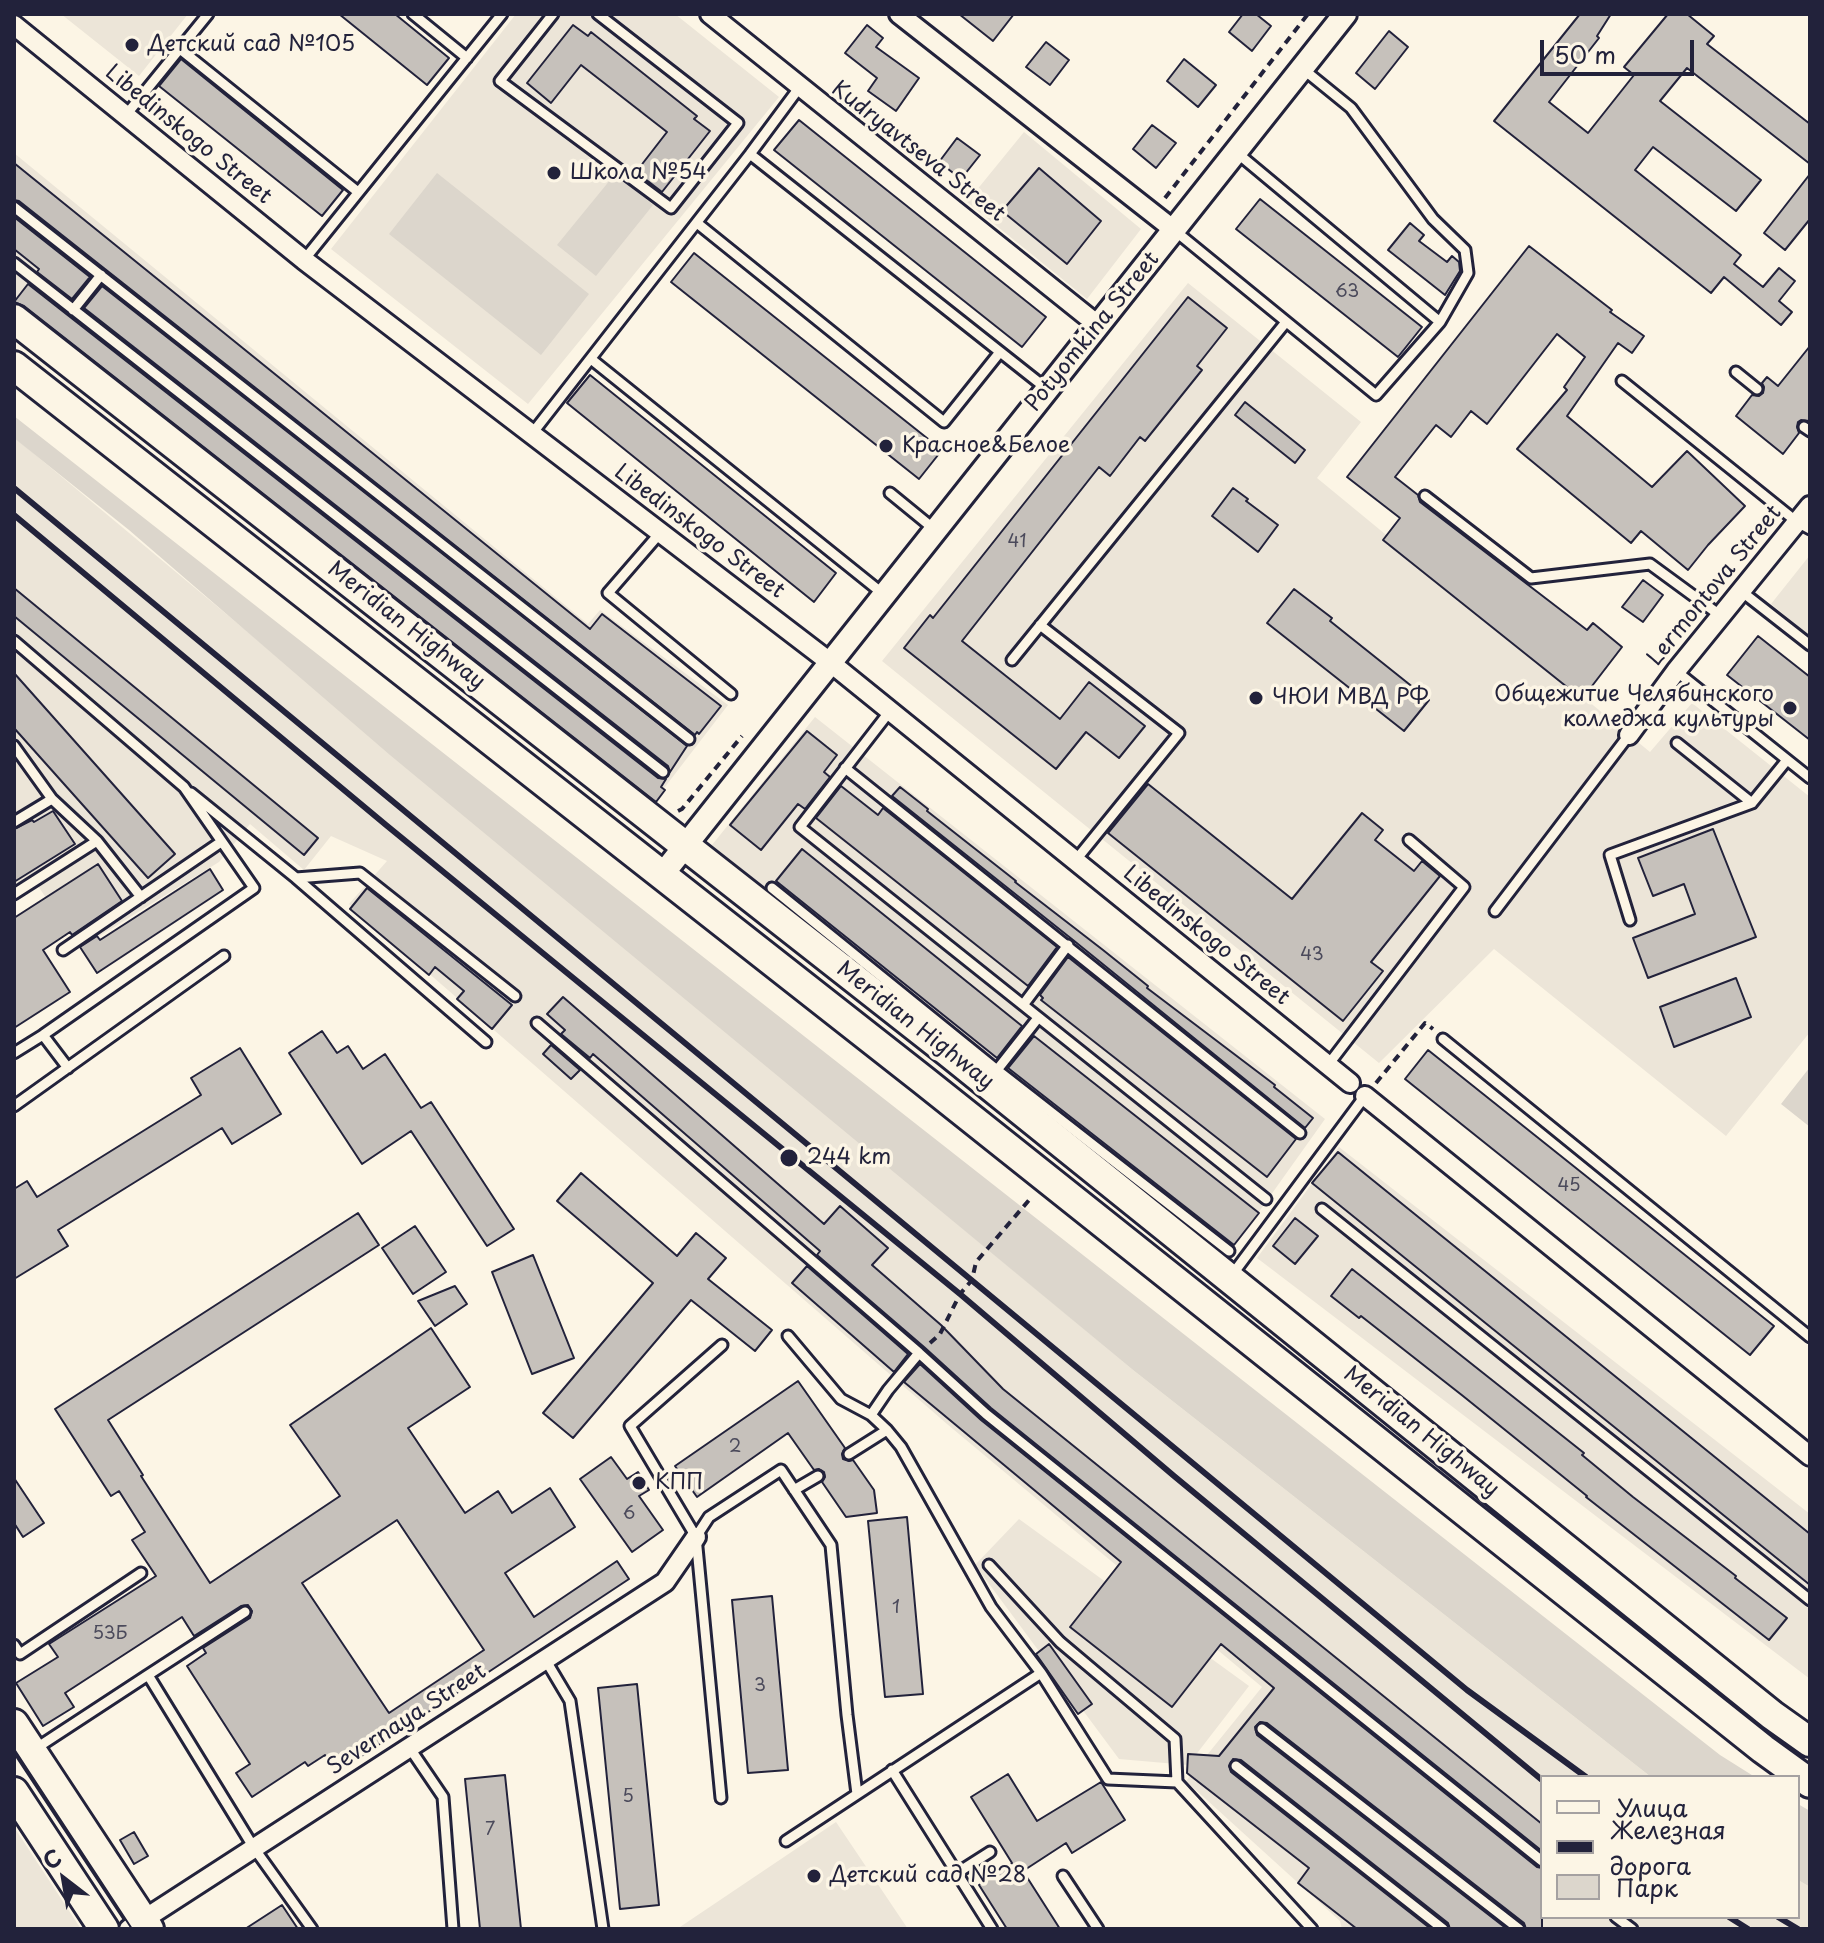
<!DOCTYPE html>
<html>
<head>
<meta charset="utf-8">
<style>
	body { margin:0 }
	#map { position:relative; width:1824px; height:1943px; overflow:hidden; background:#fcf5e5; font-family:"Playpen Sans",sans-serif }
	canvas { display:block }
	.frame { position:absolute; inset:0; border:16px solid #22223b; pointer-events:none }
	.legend { position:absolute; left:1540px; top:1775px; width:260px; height:144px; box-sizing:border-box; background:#fcf5e5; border:2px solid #a5a1a1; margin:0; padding:10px 14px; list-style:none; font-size:24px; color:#22223b }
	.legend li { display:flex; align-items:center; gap:16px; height:40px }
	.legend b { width:40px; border:2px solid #a5a1a1 }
	.north { position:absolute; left:24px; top:1839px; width:80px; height:80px; -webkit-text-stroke:6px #fcf5e5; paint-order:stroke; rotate:329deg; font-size:22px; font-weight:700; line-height:32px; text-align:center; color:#22223b }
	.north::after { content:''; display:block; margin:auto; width:28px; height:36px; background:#22223b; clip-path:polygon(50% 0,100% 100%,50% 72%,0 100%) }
	.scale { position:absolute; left:1540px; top:40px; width:154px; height:36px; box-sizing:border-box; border:4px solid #22223b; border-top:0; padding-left:10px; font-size:24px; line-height:28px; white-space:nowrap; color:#22223b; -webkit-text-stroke:6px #fcf5e5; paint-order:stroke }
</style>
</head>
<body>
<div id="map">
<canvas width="1824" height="1943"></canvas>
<div class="frame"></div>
<ul class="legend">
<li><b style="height:10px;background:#fcf5e5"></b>Улица</li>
<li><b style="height:10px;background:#22223b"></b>Железная дорога</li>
<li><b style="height:22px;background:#dcd6cc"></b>Парк</li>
</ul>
<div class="north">С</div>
<div class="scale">50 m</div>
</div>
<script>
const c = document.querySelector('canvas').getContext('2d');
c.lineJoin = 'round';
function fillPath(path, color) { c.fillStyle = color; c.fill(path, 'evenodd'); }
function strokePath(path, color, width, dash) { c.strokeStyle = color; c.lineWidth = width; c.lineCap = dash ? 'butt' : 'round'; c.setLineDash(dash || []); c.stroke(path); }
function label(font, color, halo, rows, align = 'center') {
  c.font = font + ' "Playpen Sans",sans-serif'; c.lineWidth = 7; c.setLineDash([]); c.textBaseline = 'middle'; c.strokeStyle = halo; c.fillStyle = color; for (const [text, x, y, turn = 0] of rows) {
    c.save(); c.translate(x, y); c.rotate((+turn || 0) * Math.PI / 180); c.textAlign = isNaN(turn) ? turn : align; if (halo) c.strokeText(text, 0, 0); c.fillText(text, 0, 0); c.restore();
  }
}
fillPath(new Path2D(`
	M 61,14 L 188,14 L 139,76 Z
	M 516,14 L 675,14 L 779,97 L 528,404 L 331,249 Z
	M 1024,132 L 1141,229 L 1087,299 L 967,202 Z
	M 14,153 L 588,624 L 600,610 L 728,705 L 658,796 L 128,390 L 14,295 Z
	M 1188,283 L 1361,422 L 1317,478 L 1650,752 L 1692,703 L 1810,797 L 1810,1032 L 1726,1136 L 1494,949 L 1379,1063 L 882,661 Z
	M 14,437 L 1133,1370 L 1651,1777 L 1542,1777 L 1542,1917 L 1798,1917 L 1798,1880 L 1810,1887 L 1810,1929 L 1342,1929 L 1340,1921 L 1186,1781 L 1262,1687 L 947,1424 L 349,904 L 387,861 L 331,836 L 304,870 L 250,824 L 219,862 L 80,948 L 38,886 L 14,901 Z
	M 1810,555 L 1810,636 L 1771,604 Z
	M 815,717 L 1325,1119 L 1226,1258 L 712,845 Z
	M 1339,1147 L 1810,1514 L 1810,1679 L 1257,1258 Z
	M 1019,1519 L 1249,1686 L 1188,1765 L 1119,1759 L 975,1565 Z
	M 836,1822 L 908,1929 L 677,1929 Z
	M 14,1827 L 81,1929 L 14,1929 Z`), '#ece5d8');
fillPath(new Path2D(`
	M 437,173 L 589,294 L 541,355 L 389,234 Z
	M 615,174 L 653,205 L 596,276 L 557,245 Z
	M 14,416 L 1720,1755 L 1755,1777 L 1651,1777 L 1133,1370 L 390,755 L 129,530 L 14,438 Z
	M 1810,1067 L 1810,1127 L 1781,1104 Z
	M 1798,1804 L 1810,1811 L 1810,1887 L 1798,1880 Z`), '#dcd6cc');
const building = new Path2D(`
	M 339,14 L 395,14 L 449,58 L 427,85 Z
	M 959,14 L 1014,14 L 993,41 Z
	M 1243,14 L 1256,14 L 1271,26 L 1252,51 L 1229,32 Z
	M 1580,14 L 1611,14 L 1597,36 L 1599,38 L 1549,102 L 1588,133 L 1634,75 L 1624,67 L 1668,14 L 1687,14 L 1714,36 L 1707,44 L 1810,124 L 1810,164 L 1687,68 L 1660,101 L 1761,180 L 1736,211 L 1653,147 L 1635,170 L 1741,255 L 1734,264 L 1763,287 L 1779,268 L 1795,281 L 1779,301 L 1792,312 L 1781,325 L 1724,277 L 1711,293 L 1494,121 Z
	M 573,25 L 588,36 L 591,32 L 697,116 L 694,119 L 710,131 L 662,192 L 636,172 L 667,132 L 581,65 L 551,103 L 527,83 Z
	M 867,25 L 883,38 L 876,47 L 919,78 L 896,111 L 868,91 L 877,78 L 845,53 Z
	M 1389,31 L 1408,47 L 1375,89 L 1356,73 Z
	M 1046,42 L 1069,60 L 1050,85 L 1026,67 Z
	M 181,59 L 343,190 L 322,216 L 159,86 Z
	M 1184,59 L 1216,85 L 1198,107 L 1167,81 Z
	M 799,120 L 1046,317 L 1022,347 L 774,150 Z
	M 1152,125 L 1176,143 L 1156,168 L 1133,149 Z
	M 957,138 L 980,155 L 961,179 L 939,162 Z
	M 14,163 L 590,629 L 602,614 L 721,706 L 699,734 L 697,732 L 695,735 L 105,269 L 19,201 L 14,200 Z
	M 1039,168 L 1101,221 L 1067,264 L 1002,211 Z
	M 1810,174 L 1810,219 L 1785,250 L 1764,233 Z
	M 1260,199 L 1422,327 L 1398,357 L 1236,229 Z
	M 14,217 L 90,277 L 72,299 L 37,272 L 39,269 L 14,249 Z
	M 1410,223 L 1424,235 L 1419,241 L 1447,262 L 1452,256 L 1459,262 L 1460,271 L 1445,295 L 1388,250 Z
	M 1529,246 L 1612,310 L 1610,312 L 1644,336 L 1632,353 L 1618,343 L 1567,416 L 1652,487 L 1687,451 L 1745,506 L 1708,545 L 1688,570 L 1641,531 L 1631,543 L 1517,449 L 1567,390 L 1564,387 L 1585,357 L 1557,334 L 1487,424 L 1471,411 L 1451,437 L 1436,425 L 1395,477 L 1418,495 L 1420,502 L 1587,630 L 1593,623 L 1622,647 L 1582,699 L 1383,540 L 1400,518 L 1347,477 Z
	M 694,253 L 942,450 L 919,479 L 671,282 Z
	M 28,284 L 658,778 L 666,779 L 661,787 L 665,790 L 656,802 L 24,306 L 14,302 Z
	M 102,286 L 687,746 L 670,772 L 668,766 L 84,308 Z
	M 1188,297 L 1227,328 L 1197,366 L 1202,370 L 1145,441 L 1140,437 L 1110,476 L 1099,467 L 962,641 L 1060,719 L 1089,682 L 1145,726 L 1119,758 L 1086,732 L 1056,769 L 904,648 L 930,615 L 933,618 Z
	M 1810,346 L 1810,420 L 1809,421 L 1801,420 L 1798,422 L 1797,427 L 1799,433 L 1783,454 L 1736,416 L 1752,395 L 1759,396 L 1763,393 L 1764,387 L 1762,383 L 1767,377 L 1778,386 Z
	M 590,375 L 836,573 L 814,602 L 567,403 Z
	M 1245,402 L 1305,450 L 1295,463 L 1235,415 Z
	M 1233,488 L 1248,499 L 1246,501 L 1278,525 L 1258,552 L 1212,516 Z
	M 1643,580 L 1663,595 L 1643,622 L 1622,607 Z
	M 14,588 L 318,838 L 304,855 L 14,616 Z
	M 1294,589 L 1332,618 L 1330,621 L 1429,700 L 1404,731 L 1267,623 Z
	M 1758,636 L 1810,677 L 1810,740 L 1727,675 Z
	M 14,673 L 175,854 L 148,878 L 14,728 Z
	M 807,731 L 837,755 L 824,772 L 830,777 L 805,809 L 798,804 L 761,850 L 730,825 Z
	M 1148,784 L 1292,899 L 1362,813 L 1383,830 L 1375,840 L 1414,871 L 1422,861 L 1440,876 L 1371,962 L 1383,971 L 1343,1021 L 1108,833 Z
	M 841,786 L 878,815 L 883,808 L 1057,947 L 1028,986 L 816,818 Z
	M 900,787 L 928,809 L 927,811 L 1016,881 L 1015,882 L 1103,950 L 1148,986 L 1147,988 L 1275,1085 L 1274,1087 L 1313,1118 L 1305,1128 L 1073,940 L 892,796 Z
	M 53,811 L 75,844 L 14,882 L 14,829 L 32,820 L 34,822 Z
	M 1713,829 L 1756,937 L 1648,978 L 1633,938 L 1695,914 L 1684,884 L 1653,896 L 1638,858 Z
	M 802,849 L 1022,1026 L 997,1058 L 776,881 Z
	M 98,864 L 122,901 L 72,935 L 70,932 L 43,950 L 70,992 L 14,1028 L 14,918 Z
	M 210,869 L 223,890 L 97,973 L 80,947 L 97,936 L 100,940 Z
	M 367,888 L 512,1005 L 492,1029 L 457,999 L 464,991 L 435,967 L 429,975 L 350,909 Z
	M 1068,957 L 1296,1139 L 1267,1177 L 1041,1000 L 1043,998 L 1040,995 Z
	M 1736,978 L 1751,1017 L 1674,1047 L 1660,1007 Z
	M 563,997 L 824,1224 L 840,1206 L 888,1248 L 872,1265 L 941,1325 L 1003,1389 L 1542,1824 L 1542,1851 L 991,1408 L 924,1347 L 817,1255 L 820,1251 L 593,1054 L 590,1058 L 561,1034 L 565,1030 L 547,1014 Z
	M 322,1031 L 337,1053 L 348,1046 L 363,1069 L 385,1054 L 421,1108 L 431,1102 L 514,1229 L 487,1246 L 411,1131 L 362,1164 L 289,1053 Z
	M 1034,1036 L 1259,1213 L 1234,1245 L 1008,1068 Z
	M 551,1045 L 580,1070 L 571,1079 L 543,1054 Z
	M 240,1048 L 281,1114 L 232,1144 L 222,1128 L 58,1230 L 68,1246 L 14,1279 L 14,1189 L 27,1181 L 37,1197 L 201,1095 L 191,1078 Z
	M 1428,1050 L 1774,1326 L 1750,1355 L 1405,1079 Z
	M 1338,1152 L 1810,1534 L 1810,1585 L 1312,1183 Z
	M 581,1173 L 677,1256 L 696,1233 L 726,1258 L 708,1279 L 772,1330 L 755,1351 L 691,1300 L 573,1438 L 543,1413 L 653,1283 L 557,1201 Z
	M 358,1213 L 379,1245 L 108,1420 L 143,1475 L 141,1476 L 210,1583 L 340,1496 L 290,1425 L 431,1328 L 470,1387 L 408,1428 L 465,1513 L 498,1491 L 512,1513 L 550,1488 L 575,1527 L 505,1573 L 534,1617 L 617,1561 L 629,1579 L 336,1773 L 325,1755 L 308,1766 L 305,1762 L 252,1797 L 236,1773 L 250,1764 L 187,1666 L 206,1653 L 203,1648 L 250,1618 L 252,1611 L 248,1605 L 241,1606 L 194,1636 L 182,1617 L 65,1693 L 74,1707 L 43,1726 L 16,1683 L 58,1657 L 49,1644 L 156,1576 L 132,1540 L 145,1532 L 119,1491 L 111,1496 L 55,1409 ZM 397,1520 L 484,1650 L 389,1713 L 302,1583 Z
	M 1295,1218 L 1318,1236 L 1295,1264 L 1273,1246 Z
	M 415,1226 L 446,1272 L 413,1294 L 382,1248 Z
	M 533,1255 L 574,1358 L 532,1374 L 492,1272 Z
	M 807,1266 L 908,1354 L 894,1372 L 792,1283 Z
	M 1352,1269 L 1584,1453 L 1582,1455 L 1633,1497 L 1736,1576 L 1735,1578 L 1787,1618 L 1769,1640 L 1586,1497 L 1587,1496 L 1463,1396 L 1361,1316 L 1359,1318 L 1331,1296 Z
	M 455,1286 L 467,1304 L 435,1326 L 418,1301 Z
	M 920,1364 L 981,1420 L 1537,1867 L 1542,1868 L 1542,1929 L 1526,1929 L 1524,1923 L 1267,1723 L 1260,1722 L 1255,1727 L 1257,1735 L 1507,1929 L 1450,1929 L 1448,1923 L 1241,1760 L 1233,1759 L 1229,1766 L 1231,1772 L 1431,1929 L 1357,1929 L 1298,1883 L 1309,1868 L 1187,1773 L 1188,1754 L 1219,1756 L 1274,1688 L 1221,1644 L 1172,1707 L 1070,1627 L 1121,1562 L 904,1382 Z
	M 798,1381 L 845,1448 L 842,1454 L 843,1459 L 849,1461 L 853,1460 L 874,1490 L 877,1513 L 846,1517 L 822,1482 L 825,1477 L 824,1472 L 819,1469 L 814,1470 L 788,1433 L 697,1497 L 675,1466 Z
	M 611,1457 L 627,1479 L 638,1472 L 649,1490 L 639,1496 L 663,1530 L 632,1552 L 580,1479 Z
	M 14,1478 L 44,1523 L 23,1537 L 14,1523 Z
	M 907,1517 L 923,1694 L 885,1697 L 868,1521 Z
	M 772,1596 L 788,1770 L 748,1773 L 732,1600 Z
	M 1049,1644 L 1092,1704 L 1078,1714 L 1036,1654 Z
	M 637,1684 L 659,1905 L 620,1909 L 598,1688 Z
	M 1008,1774 L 1037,1821 L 1101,1782 L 1125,1820 L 1072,1853 L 1066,1843 L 1023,1871 L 1060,1929 L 1007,1929 L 979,1885 L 1012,1863 L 971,1797 Z
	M 505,1775 L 521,1929 L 480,1929 L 465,1779 Z
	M 134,1832 L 148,1856 L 134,1864 L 120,1840 Z
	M 282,1905 L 298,1929 L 245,1929 Z`);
fillPath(building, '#c6c1bb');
strokePath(building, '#22223b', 2);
const service = new Path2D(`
	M 413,14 L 467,58
	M 553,14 L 500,81 L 671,208 L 738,123 L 598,14
	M 180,49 L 358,192
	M 1303,69 L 1351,108 L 1433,219 L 1465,250 L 1468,273 L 1440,322
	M 126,115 L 208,14
	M 750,154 L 1047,389
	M 14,207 L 689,739
	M 697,223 L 944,422 L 1000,352
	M 1174,230 L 1376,395 L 1440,322 L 1236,152
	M 304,260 L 502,14
	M 14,263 L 663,772
	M 73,310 L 101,275
	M 591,359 L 882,593
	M 1736,372 L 1757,389
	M 1622,381 L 1797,522 L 1810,529
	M 1804,427 L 1810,431
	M 531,435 L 750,154 L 799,88
	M 890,493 L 934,529
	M 1425,496 L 1531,578 L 1650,564 L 1721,616
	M 660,533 L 608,593 L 731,694
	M 1741,591 L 1810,645
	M 1040,625 L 1179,733 L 1075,861
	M 14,641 L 184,787 L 254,888 L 43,1035 L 14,1053
	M 1012,660 L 1286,322
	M 1676,671 L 1810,778
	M 890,711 L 800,827 L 1266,1199
	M 1677,743 L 1752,803 L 1787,760
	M 14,746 L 52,799 L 97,841 L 141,897
	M 845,768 L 1300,1133
	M 191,793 L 296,878 L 360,873 L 515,996
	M 14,822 L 52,799
	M 296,878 L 486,1042
	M 772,888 L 997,1070 L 1229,1251
	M 14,894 L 97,841
	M 1495,911 L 1629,735
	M 1630,920 L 1610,855 L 1752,803
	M 63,950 L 221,842
	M 1023,1005 L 1068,945
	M 537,1023 L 919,1353 L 986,1414 L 1542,1861
	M 43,1035 L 68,1068
	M 1443,1039 L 1810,1337
	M 1328,1065 L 1464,887 L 1409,840
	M 997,1070 L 1038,1018
	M 14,1106 L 224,956
	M 1322,1209 L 1810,1600
	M 1232,1275 L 1365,1096
	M 788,1336 L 841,1399 L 871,1415 L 887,1430 L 901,1447 L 991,1607 L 1041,1673 L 1108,1779 L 1177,1782 L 1312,1929
	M 871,1415 L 888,1390 L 919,1353
	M 849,1454 L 887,1430
	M 794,1490 L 818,1476
	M 696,1537 L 709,1517 L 781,1470 L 831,1545 L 847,1715 L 857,1794
	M 989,1565 L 1060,1642 L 1175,1739 L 1177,1782
	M 14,1645 L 20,1654 L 141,1573
	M 545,1659 L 570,1701 L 603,1929
	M 148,1675 L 245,1612
	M 1262,1729 L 1519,1929
	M 409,1747 L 443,1797 L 453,1929
	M 35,1749 L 148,1675 L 254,1848 L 312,1929
	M 1236,1766 L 1443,1929
	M 892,1770 L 992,1929
	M 721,1798 L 696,1537 L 630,1426 L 722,1345
	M 786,1841 L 1041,1673
	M 957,1873 L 990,1852
	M 1063,1876 L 1098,1929
	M 1616,1917 L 1632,1929`);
const minor = new Path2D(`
	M 710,14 L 1099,326
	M 899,14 L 1174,230
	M 14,25 L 304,260 L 831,663 L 1350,1083
	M 1629,735 L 1676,671 L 1810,506
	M 1365,1096 L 1810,1456
	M 129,1929 L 665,1582 L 696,1537`);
const tertiary = new Path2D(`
	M 662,875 L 1345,14`);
const primary = new Path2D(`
	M 14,319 L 948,1052 L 1772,1715 L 1810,1742
	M 14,366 L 923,1080 L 1763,1749 L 1810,1783
	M 14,1724 L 149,1929
	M 14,1792 L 104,1929`);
strokePath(service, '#22223b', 15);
strokePath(minor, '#22223b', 24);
strokePath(tertiary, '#22223b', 28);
strokePath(primary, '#22223b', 34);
strokePath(new Path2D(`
	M 1165,198 L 1308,14
	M 678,811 L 682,809 L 742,736
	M 1376,1083 L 1425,1023 L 1433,1029
	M 930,1343 L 940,1334 L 960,1294 L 972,1280 L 976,1262 L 1030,1199`), '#22223b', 4, [8, 6]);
strokePath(service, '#fcf5e5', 9);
strokePath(minor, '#fcf5e5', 18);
strokePath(tertiary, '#fcf5e5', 22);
strokePath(primary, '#fcf5e5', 28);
strokePath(new Path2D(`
	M 14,1749 L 132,1929`), '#22223b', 2);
strokePath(new Path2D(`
	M 14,488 L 1467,1690 L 1586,1777
	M 14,515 L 386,825 L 960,1294 L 1174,1476 L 1542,1780
	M 1729,1917 L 1748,1929
	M 1778,1917 L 1798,1929`), '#22223b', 6);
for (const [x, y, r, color] of [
	[132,45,8,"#22223b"],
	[554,173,8,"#22223b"],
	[886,446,8,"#22223b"],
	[1256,698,8,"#22223b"],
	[1790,708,8,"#22223b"],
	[789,1158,10,"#22223b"],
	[639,1483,8,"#22223b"],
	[814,1876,8,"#22223b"]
]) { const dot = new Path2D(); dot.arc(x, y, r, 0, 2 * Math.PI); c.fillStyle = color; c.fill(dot); strokePath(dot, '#fcf5e5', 3); }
label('18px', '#4b4a5b', null, [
	["63",1347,292],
	["41",1017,542],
	["43",1312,955],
	["45",1569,1186],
	["2",735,1447],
	["6",629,1514],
	["1",896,1608],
	["53Б",110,1634],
	["3",760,1686],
	["5",628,1797],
	["7",490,1830]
]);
label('22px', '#22223b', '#fcf5e5', [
	["Детский сад №105",148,45],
	["Школа №54",570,173],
	["Красное&Белое",902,446],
	["Общежитие Челябинского",1774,695,"right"],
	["колледжа культуры",1774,720,"right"],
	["ЧЮИ МВД РФ",1272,698],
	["244 km",807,1158],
	["КПП",655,1483],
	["Детский сад №28",830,1876]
], 'left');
label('22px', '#22223b', '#fcf5e5', [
	["Libedinskogo Street",188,135,39],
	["Kudryavtseva Street",918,152,38],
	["Potyomkina Street",1093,332,-51],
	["Libedinskogo Street",699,532,37],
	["Lermontova Street",1715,586,-51],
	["Meridian Highway",406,626,38],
	["Libedinskogo Street",1206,936,39],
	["Meridian Highway",915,1026,38],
	["Meridian Highway",1421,1432,39],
	["Severnaya Street",407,1720,-33]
]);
</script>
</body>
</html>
